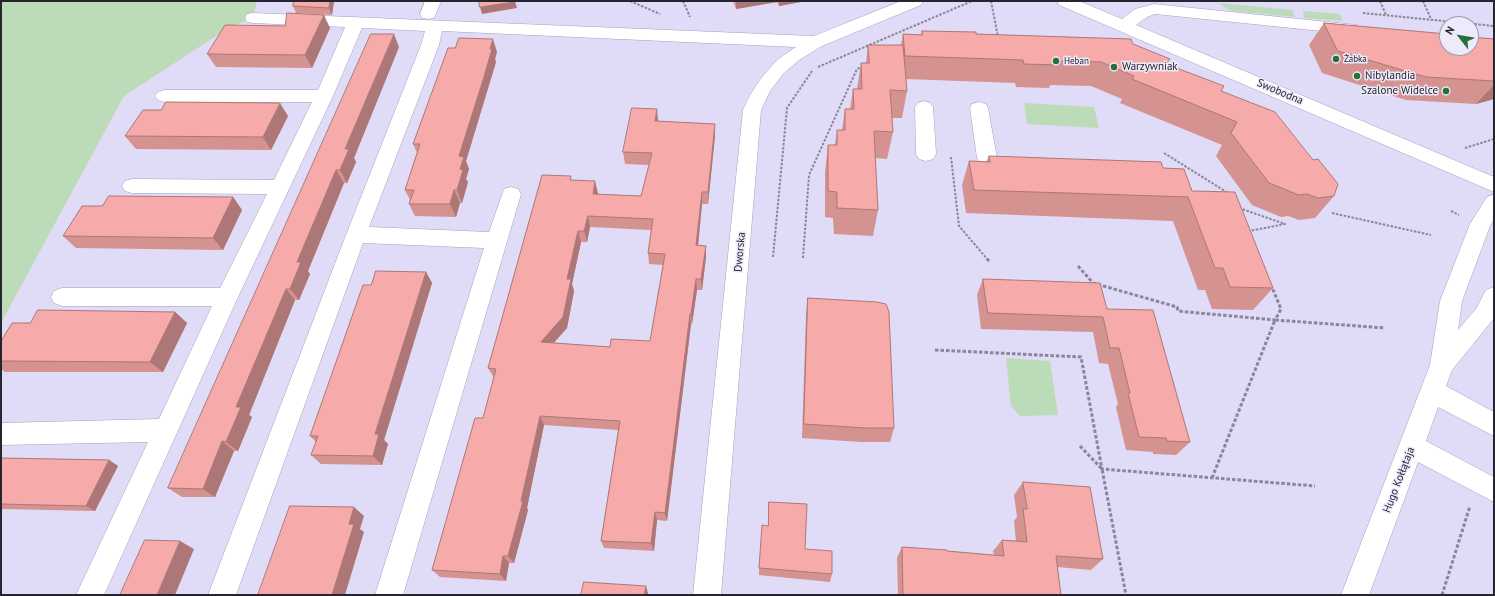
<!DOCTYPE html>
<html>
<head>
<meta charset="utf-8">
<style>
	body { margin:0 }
	#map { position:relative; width:1495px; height:596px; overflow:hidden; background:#e0dbf7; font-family:"PT Sans",sans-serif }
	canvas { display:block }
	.frame { position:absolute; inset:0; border:2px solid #26242f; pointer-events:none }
	.north { position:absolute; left:1439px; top:16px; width:40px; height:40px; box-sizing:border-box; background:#edeafb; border:1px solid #9d9ba9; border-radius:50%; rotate:301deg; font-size:11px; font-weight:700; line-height:16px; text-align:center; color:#26242f }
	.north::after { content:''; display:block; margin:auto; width:14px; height:18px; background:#2a6e39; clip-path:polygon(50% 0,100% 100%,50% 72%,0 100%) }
</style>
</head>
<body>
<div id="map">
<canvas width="1495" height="596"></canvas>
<div class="frame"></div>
<div class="north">N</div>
</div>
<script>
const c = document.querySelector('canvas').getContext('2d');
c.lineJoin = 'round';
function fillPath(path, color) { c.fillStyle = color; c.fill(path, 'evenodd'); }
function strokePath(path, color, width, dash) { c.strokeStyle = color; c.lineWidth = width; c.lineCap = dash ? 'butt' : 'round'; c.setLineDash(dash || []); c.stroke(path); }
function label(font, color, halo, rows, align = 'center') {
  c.font = font + ' "PT Sans",sans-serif'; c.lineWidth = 3; c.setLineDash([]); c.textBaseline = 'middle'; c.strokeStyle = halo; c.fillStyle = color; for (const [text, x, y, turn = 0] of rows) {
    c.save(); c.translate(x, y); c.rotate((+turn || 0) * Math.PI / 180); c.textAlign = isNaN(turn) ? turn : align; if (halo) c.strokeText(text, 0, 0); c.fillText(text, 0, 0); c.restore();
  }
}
fillPath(new Path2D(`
	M 1,1 L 257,1 L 253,18 L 230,27 L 124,96 L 1,323 Z
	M 1219,3 L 1292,10 L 1295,17 L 1234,11 L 1227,9 Z
	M 1303,11 L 1340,14 L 1343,21 L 1304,18 Z
	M 1024,103 L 1094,107 L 1099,128 L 1027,124 Z
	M 1006,358 L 1050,361 L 1058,415 L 1020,416 L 1011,406 Z`), '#bcdbb8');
const minor = new Path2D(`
	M 425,1 L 441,1 L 434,18 L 428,19 L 422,18 L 420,14 Z
	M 901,1 L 923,1 L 921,5 L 822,46 L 799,60 L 783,74 L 770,91 L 761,110 L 721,595 L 693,595 L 743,110 C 755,84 770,62 796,47 L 442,31 L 439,45 L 369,227 L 489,232 L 504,189 L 511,187 L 518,189 L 521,194 L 403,595 L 375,595 L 484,248 L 363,243 L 236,595 L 208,595 L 346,235 L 421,45 L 425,31 L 362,28 L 333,96 L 238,297 L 104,595 L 76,595 L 148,442 L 1,445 L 1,423 L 159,419 L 212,306 L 62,306 L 54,303 L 51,297 L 54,291 L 62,288 L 220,288 L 267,194 L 132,193 L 125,191 L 122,186 L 125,181 L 132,179 L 274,180 L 312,102 L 164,102 L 158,100 L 155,96 L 158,92 L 164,90 L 318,90 L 345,27 L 253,23 L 247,22 L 245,18 L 247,14 L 253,13 L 814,36 Z
	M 1057,1 L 1079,1 L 1122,19 L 1135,9 L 1154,4 L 1357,25 L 1359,29 L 1357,33 L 1351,34 L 1155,14 L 1147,17 L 1136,25 L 1494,177 L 1494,192 L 1059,5 Z
	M 924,101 L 930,103 L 933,107 L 936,154 L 933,159 L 926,161 L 919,159 L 916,154 L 915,107 L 918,103 Z
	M 979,102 L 986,104 L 988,108 L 997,158 L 994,163 L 987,165 L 980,163 L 977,158 L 970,108 L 972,104 Z
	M 1494,194 L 1494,219 L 1490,226 L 1462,301 L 1458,330 L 1476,309 L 1486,290 L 1494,287 L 1494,318 L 1452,370 L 1446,386 L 1494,412 L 1494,436 L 1438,407 L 1426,441 L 1494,477 L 1494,502 L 1418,462 L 1369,595 L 1341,595 L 1430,365 L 1440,301 L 1470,224 L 1487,197 Z`);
strokePath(minor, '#a5a0bb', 1);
strokePath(new Path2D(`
	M 630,1 L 660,14
	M 683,1 L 690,17
	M 991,1 L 998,37
	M 1380,1 L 1386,15
	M 1423,1 L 1431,19
	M 1363,13 L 1494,26
	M 818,67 L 972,1
	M 1465,148 L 1494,139
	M 1164,153 L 1228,193
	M 951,157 L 959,226 L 988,260
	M 1239,208 L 1285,224 L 1249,231
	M 1451,211 L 1459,215
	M 1332,213 L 1431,235
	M 773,257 L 787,108 L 812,71
	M 803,258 L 809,175 L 857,69 L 862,67`), '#89869a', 2, [2.5, 1.5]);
strokePath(new Path2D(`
	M 987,259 L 989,261
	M 1078,266 L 1093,283 L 1177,307 L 1178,311 L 1275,320 L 1281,309 L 1272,287
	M 935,350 L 1081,357 L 1102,469 L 1315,486
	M 1080,446 L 1102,469 L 1126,595
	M 1212,478 L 1275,320 L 1385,328
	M 1442,595 L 1470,506`), '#89869a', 3, [3.5, 2]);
fillPath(minor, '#fff');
fillPath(new Path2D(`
	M 334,1 L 332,15 L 296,13 L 293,6 Z
	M 733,1 L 806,1 L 779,6 L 777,2 L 736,9 Z
	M 1324,23 L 1494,39 L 1494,99 L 1476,104 L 1406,100 L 1322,73 L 1309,45 Z
	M 330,28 L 312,68 L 216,67 L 207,54 Z
	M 922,31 L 1133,44 L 1167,64 L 1221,91 L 1334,196 L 1315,218 L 1299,220 L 1288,216 L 1281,217 L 1252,205 L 1216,156 L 1222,145 L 1120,103 L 1122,99 L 1091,86 L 1050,85 L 1049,88 L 1016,87 L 1015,83 L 906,79 L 907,91 L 902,118 L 892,118 L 893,132 L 887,159 L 875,158 L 878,210 L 873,236 L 834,234 L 833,218 L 825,217 L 825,172 L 828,145 L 835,145 L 837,130 L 842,130 L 845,109 L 850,109 L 853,89 L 857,89 L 861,63 L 866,63 L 868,45 L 901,45 L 903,34 L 921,35 Z
	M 399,47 L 354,158 L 356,162 L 347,183 L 344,183 L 308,271 L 310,274 L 299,300 L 295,300 L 249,415 L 252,417 L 238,451 L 234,451 L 215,497 L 182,497 L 168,488 Z
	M 497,52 L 495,59 L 496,62 L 466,161 L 469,169 L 466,179 L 468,182 L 462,203 L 460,203 L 456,217 L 415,216 L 409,204 L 410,200 L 405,190 L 417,153 L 413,144 Z
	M 288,116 L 271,150 L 136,149 L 125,136 Z
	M 658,121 L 715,124 L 715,136 L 708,204 L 702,204 L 698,245 L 706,246 L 706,257 L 702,290 L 697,290 L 692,324 L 691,324 L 667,521 L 657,520 L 654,551 L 604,548 L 601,541 L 618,430 L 544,425 L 527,508 L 528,510 L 514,563 L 509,563 L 506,581 L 440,577 L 432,570 L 483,418 L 494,378 L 488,368 L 572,180 L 598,193 L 598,194 L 641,196 L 649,165 L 625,164 L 623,152 ZM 590,227 L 651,230 L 648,253 L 649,264 L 663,265 L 650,341 L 610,347 L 553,343 L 567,328 L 574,291 L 572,284 L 581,242 L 587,242 Z
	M 989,156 L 1163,168 L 1192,191 L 1273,288 L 1253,310 L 1212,309 L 1205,290 L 1198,290 L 1173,221 L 966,213 L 962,185 L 969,161 L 986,162 Z
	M 233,197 L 242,210 L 223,250 L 76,248 L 63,236 L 102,206 Z
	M 426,272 L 432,283 L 384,440 L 388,444 L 382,465 L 321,464 L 311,455 L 316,442 L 310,436 L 371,285 Z
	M 983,279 L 1107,309 L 1190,442 L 1176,455 L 1153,454 L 1153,452 L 1126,450 L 1116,407 L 1118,404 L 1108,364 L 1099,363 L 1093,332 L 981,329 L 977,295 Z
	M 808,298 L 894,428 L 890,442 L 861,442 L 802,438 L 806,314 Z
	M 175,312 L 187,323 L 163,372 L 5,372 L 1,369 L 1,341 L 30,323 Z
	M 1,458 L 109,460 L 118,466 L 95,511 L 1,509 Z
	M 1023,482 L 1103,559 L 1091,570 L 1057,567 L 1061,595 L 898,595 L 897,558 L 902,547 L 994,555 L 993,551 L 1002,540 L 1016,541 L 1014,521 L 1017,517 L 1014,495 Z
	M 805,549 L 832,574 L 830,582 L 759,575 L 759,568 Z`), '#d49291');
fillPath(new Path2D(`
	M 330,1 L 334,1 L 332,15 L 329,8 Z
	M 515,1 L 517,8 L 482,14 L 480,7 Z
	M 736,1 L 777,1 L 777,2 L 736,9 Z
	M 779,1 L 806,1 L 779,6 Z
	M 324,15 L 330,28 L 312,68 L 305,55 Z
	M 394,34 L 399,47 L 354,158 L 356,162 L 347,183 L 340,170 L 345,149 Z
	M 493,39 L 497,52 L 495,59 L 496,62 L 466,161 L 469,169 L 466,179 L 468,182 L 462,203 L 457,190 L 460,169 L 459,156 Z
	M 1494,85 L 1494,99 L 1476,104 Z
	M 280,103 L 288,116 L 271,150 L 263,137 Z
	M 657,109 L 658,121 L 655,121 Z
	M 715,124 L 715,136 L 708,204 L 708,192 Z
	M 336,170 L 344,183 L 308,271 L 310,274 L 299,300 L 290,289 L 297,262 Z
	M 595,181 L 598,193 L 595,205 L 593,194 Z
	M 454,190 L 460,203 L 456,217 L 450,204 Z
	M 702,192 L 702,204 L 697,256 L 696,245 Z
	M 233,197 L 242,210 L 223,250 L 213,238 Z
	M 588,216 L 590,227 L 587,242 L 584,231 Z
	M 578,231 L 581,242 L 572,284 L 574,291 L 567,328 L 545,353 L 541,342 L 567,279 Z
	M 706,246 L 706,257 L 702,290 L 701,279 Z
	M 426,272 L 432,283 L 384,440 L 388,444 L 382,465 L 373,456 L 375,434 Z
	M 696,279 L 697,290 L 692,324 L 691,314 Z
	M 286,289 L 295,300 L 249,415 L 252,417 L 238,451 L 226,442 L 236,407 Z
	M 175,312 L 187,323 L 163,372 L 150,362 Z
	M 690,314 L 691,324 L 667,521 L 665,513 Z
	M 540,416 L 544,425 L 527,508 L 528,510 L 514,563 L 508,556 L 521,501 Z
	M 222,441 L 234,451 L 215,497 L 203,489 Z
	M 109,460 L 118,466 L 95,511 L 86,506 Z
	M 354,507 L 364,516 L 360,529 L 364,532 L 345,595 L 332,595 L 349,524 Z
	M 655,512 L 657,520 L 654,551 L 651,543 Z
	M 180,541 L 194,549 L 175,595 L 157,595 Z
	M 503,556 L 509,563 L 506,581 L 500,574 Z
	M 646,586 L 648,593 L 648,595 L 644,595 Z`), '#ac7776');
const building = new Path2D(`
	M 294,1 L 330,1 L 329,8 L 293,6 Z
	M 479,1 L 515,1 L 515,2 L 480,7 Z
	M 287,13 L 324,15 L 305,55 L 207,54 L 225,25 L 285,26 Z
	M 1324,23 L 1447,34 L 1447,48 L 1471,48 L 1471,37 L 1494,39 L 1494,81 L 1426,77 L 1338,51 Z
	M 922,31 L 976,32 L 976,34 L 1131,39 L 1133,44 L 1170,59 L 1166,64 L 1224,86 L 1221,91 L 1275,112 L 1313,160 L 1318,159 L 1338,184 L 1334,196 L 1318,198 L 1307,194 L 1299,195 L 1269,183 L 1231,133 L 1237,122 L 1132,79 L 1134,76 L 1101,62 L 1057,61 L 1058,65 L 1024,64 L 1023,60 L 905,56 L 903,34 L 922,35 Z
	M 371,34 L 394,34 L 345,149 L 349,149 L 340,170 L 336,170 L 297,262 L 301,262 L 290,289 L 286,289 L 236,407 L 241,407 L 226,442 L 222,441 L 203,489 L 168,488 Z
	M 459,38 L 493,39 L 490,49 L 492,49 L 484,77 L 459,156 L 464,157 L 460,169 L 463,170 L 457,190 L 454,190 L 450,204 L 409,204 L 414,190 L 405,190 L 420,144 L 413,144 L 448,48 L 455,48 Z
	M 868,45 L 903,45 L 907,91 L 890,90 L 893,132 L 874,131 L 878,210 L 837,208 L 837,192 L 828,191 L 828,145 L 837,145 L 837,130 L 845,130 L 845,109 L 854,109 L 853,89 L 862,89 L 861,63 L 869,63 Z
	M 166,102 L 280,103 L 263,137 L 125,136 L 143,110 L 161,110 Z
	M 632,108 L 657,109 L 655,121 L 715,124 L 708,192 L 702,192 L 696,245 L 706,246 L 701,279 L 696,279 L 691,314 L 690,314 L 665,513 L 655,512 L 651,543 L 601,541 L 620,421 L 540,416 L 521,501 L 523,501 L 508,556 L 503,556 L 500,574 L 432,570 L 475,418 L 483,418 L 496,369 L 488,368 L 542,175 L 571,176 L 570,180 L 595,181 L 593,194 L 641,196 L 652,153 L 623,152 ZM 588,216 L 653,219 L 648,253 L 665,254 L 650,341 L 611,339 L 610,347 L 541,342 L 563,317 L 571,279 L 567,279 L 578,231 L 584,231 Z
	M 989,156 L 1161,162 L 1163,168 L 1184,169 L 1192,191 L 1235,192 L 1273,288 L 1230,287 L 1223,268 L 1215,268 L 1188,197 L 974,190 L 969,161 L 990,162 Z
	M 109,196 L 233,197 L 213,238 L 63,236 L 82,206 L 102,206 Z
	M 376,271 L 426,272 L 375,434 L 379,434 L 373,456 L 311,455 L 318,436 L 310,436 L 363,285 L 371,285 Z
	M 983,279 L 1100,283 L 1107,309 L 1153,310 L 1190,442 L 1167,441 L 1166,438 L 1139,437 L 1128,393 L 1130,393 L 1119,348 L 1110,348 L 1103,317 L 988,313 Z
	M 808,298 L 877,302 L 886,304 L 889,312 L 894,428 L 865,428 L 804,424 Z
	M 38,310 L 175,312 L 150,362 L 1,361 L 1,341 L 12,323 L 30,323 Z
	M 1,458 L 109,460 L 86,506 L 1,504 Z
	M 1023,482 L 1090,487 L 1103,559 L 1056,556 L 1061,595 L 903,595 L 902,547 L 947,550 L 947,551 L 1004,556 L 1002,540 L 1027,542 L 1023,509 L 1027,509 Z
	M 769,502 L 807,504 L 805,549 L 832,551 L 832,574 L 759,568 L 762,525 L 768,526 Z
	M 290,506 L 354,507 L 349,524 L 354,524 L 332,595 L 258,595 Z
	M 145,540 L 180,541 L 157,595 L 162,595 L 120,595 Z
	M 584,582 L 646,586 L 644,595 L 581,595 Z`);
fillPath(building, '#f6aaa9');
strokePath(building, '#ac7776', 1);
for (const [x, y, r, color] of [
	[1336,59,4,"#2a6e39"],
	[1056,61,4,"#2a6e39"],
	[1114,67,4,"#2a6e39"],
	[1357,76,4,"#2a6e39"],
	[1446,91,4,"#2a6e39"]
]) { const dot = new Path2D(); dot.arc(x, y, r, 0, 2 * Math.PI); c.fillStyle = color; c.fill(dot); strokePath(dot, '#edeafb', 1.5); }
label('9px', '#26242f', '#edeafb', [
	["Żabka",1344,59],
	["Heban",1064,61]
], 'left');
label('11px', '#26242f', '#edeafb', [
	["Warzywniak",1122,67],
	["Nibylandia",1365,76],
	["Szalone Widelce",1438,91,"right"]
], 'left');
label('11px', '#26242f', '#edeafb', [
	["Swobodna",1280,92,23],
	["Dworska",740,252,-85],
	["Hugo Kołłątaja",1399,480,-69]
]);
</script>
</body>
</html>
